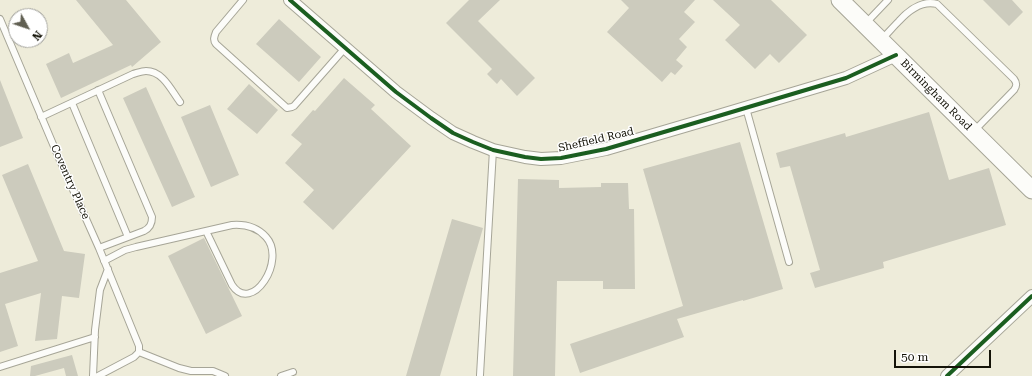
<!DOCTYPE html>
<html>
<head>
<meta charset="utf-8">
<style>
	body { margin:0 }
	#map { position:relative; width:1032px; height:376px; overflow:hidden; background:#eeecda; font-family:"Roboto Serif",serif }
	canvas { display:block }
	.north { position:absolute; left:8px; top:8px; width:40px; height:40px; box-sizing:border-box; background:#fff; border:1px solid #a1a19c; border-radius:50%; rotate:130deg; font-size:11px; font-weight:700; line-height:16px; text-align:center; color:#141308 }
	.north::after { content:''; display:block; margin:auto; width:14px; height:18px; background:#605f52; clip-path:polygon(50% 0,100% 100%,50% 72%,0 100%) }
	.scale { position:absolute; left:894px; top:350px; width:97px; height:18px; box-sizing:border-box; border:2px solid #141308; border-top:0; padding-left:5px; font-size:12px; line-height:14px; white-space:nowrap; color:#141308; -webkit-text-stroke:3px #fff; paint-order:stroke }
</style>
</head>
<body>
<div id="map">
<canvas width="1032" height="376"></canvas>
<div class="north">N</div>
<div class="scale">50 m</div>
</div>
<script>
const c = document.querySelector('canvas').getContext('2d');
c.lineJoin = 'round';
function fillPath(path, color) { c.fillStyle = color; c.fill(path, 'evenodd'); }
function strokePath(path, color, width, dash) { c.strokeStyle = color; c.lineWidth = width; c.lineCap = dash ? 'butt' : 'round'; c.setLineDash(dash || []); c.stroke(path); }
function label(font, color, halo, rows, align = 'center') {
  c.font = font + ' "Roboto Serif",serif'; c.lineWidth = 3; c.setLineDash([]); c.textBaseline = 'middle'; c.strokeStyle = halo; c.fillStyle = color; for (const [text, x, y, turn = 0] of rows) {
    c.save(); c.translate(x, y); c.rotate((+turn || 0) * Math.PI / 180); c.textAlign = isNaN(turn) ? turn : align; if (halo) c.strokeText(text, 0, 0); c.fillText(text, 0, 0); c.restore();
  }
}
fillPath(new Path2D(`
	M 76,0 L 126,0 L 161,42 L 132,67 L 131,65 L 61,98 L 46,64 L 69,53 L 73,63 L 113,45 Z
	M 469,0 L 500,0 L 478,21 L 535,78 L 517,96 L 501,79 L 497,84 L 487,74 L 492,69 L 446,23 Z
	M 621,0 L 695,0 L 684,12 L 695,22 L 679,39 L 687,47 L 676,60 L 683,66 L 675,75 L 671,72 L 662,82 L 607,32 L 629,8 Z
	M 713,0 L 771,0 L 807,35 L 779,63 L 770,54 L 755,69 L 725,40 L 740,25 Z
	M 983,0 L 1012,0 L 1023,12 L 1009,26 Z
	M 279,19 L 321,57 L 299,82 L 256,44 Z
	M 344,78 L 375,105 L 371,109 L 411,146 L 333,230 L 303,202 L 314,190 L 285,163 L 302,144 L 291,135 L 313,110 L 315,111 Z
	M 0,80 L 23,138 L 0,147 Z
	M 249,84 L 278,110 L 257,134 L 227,109 Z
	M 146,87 L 195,197 L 172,207 L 123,98 Z
	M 210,105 L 239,175 L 211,187 L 181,117 Z
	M 929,112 L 949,180 L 989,168 L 1006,225 L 883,262 L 884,268 L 815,288 L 810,273 L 820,270 L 790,166 L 780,168 L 776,153 L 845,133 L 846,137 Z
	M 740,142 L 783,289 L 743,301 L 743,300 L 677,319 L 684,337 L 580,373 L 570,344 L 683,306 L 643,169 Z
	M 28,164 L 64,251 L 85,254 L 79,298 L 62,296 L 57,339 L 35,341 L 41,293 L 5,304 L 18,346 L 0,352 L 0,273 L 38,261 L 2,175 Z
	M 518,179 L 559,180 L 559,188 L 601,187 L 601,183 L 628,183 L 629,209 L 634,209 L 635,289 L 603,289 L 603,281 L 557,281 L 555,376 L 513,376 Z
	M 452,219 L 483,228 L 440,376 L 406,376 Z
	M 204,238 L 242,316 L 206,334 L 168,256 Z
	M 72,355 L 78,376 L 66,376 L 64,368 L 35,376 L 30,376 L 31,366 Z`), '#cccbbd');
const lane = new Path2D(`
	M 243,0 L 216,32 C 214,37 213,40 216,44 L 287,108 L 292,107 L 294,106 L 345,48
	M 0,19 L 58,156 L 99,248 L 139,346 L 139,352 L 134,357 L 98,376
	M 866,23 L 888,0
	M 882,39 C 888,33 893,27 899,21 C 909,10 922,0 937,4 L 1014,79 C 1017,83 1017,86 1014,90 L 974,131
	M 98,90 L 152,217 C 152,224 150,228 144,231 L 99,248
	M 72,103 L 128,237
	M 746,108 L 789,262
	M 41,117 L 133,74 C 137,73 142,71 146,71 C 163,71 171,90 180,102
	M 104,261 L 125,250 L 136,247 L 232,225 C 245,224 257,227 266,237 C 287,260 252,315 232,285 L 206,231
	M 139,352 L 179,368 L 191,371 L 213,371 L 225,376
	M 0,367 L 95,337
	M 480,375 L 493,150
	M 93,376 L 95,330 L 100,290 L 108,269
	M 281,376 L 293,372`);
const street = new Path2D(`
	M 290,0 L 396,92 L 431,118 L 453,133 L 473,142 L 493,150 L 525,157 L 541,159 L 561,158 L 606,149 L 715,117 L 846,78 L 896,55
	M 947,376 L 1032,296`);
const secondary = new Path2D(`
	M 840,0 L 1032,190`);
strokePath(lane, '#a6a597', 8);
strokePath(street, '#a6a597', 14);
strokePath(secondary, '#a6a597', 19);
strokePath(lane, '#fcfcf9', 6);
strokePath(street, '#fcfcf9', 12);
strokePath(secondary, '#fcfcf9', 17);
strokePath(new Path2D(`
	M 290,0 L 396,92 L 431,118 L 453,133 L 473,142 L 493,150 L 525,157 L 541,159 L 561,158 L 606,149 L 715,117 L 846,78 L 896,55
	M 947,376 L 1032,296`), '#1b5e20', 4);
label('11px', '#141308', '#fff', [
	["Birmingham Road",936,95,45],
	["Sheffield Road",596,140,-13],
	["Coventry Place",70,182,66]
]);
</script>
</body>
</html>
